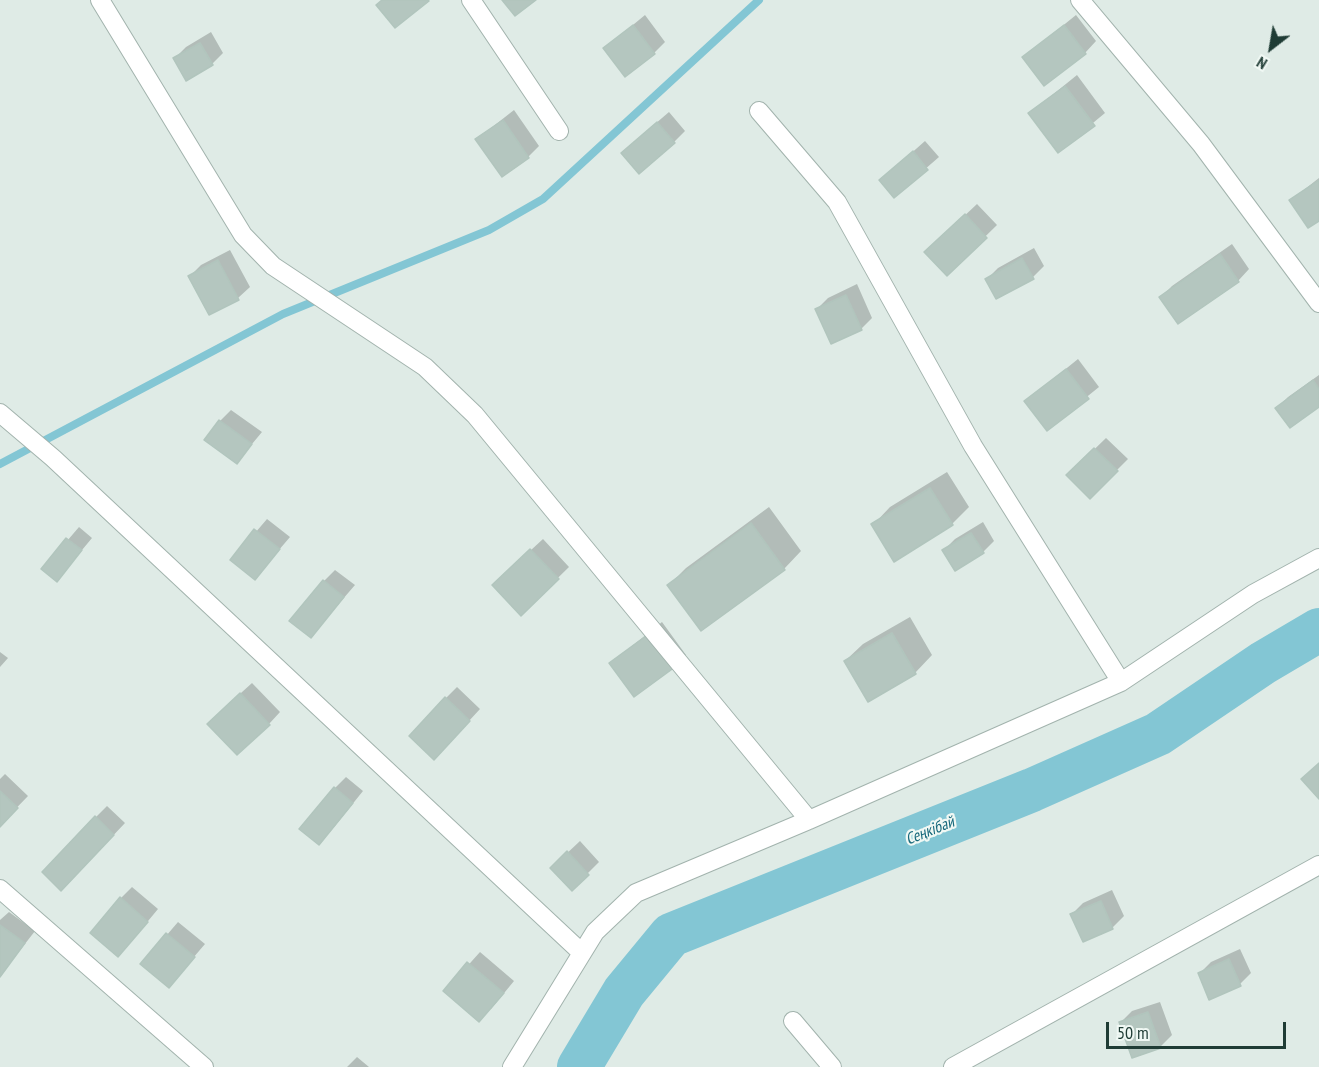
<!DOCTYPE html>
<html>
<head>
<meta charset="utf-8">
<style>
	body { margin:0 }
	#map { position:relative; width:1319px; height:1067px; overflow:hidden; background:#dfebe6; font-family:"PT Sans Narrow",sans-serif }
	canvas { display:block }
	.north { position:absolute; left:1241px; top:18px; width:60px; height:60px; -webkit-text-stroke:4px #f0f8f4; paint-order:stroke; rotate:211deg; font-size:16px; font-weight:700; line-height:24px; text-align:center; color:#1f3c35 }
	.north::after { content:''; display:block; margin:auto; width:21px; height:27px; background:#1f3c35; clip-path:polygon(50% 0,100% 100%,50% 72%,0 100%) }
	.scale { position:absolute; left:1106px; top:1022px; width:180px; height:27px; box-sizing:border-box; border:3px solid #1f3c35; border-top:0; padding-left:8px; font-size:18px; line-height:21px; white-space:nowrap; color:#1f3c35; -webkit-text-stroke:4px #f0f8f4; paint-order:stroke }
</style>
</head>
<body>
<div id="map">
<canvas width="1319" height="1067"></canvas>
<div class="north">N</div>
<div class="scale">50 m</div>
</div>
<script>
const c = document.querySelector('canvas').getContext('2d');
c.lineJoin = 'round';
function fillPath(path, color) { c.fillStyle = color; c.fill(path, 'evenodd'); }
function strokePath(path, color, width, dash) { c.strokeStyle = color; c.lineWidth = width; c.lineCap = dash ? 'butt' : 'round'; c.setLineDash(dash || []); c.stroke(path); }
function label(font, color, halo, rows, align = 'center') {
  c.font = font + ' "PT Sans Narrow",sans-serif'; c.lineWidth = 4.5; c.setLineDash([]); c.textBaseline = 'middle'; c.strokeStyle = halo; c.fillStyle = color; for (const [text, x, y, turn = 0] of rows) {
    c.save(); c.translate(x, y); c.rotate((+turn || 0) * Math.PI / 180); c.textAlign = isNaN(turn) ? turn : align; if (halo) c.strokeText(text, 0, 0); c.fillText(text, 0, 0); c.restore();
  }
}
fillPath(new Path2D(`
	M 645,15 L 665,42 L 654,53 L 605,48 Z
	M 1076,15 L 1096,41 L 1085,53 L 1024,57 Z
	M 211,32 L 223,53 L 212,64 L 175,58 L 186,47 Z
	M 1077,75 L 1105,113 L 1059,151 L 1030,113 Z
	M 514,110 L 539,146 L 528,157 L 477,139 Z
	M 669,112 L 685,131 L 674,142 L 634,142 Z
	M 925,141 L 939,157 L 894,196 L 881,180 Z
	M 1319,178 L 1319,219 L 1291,200 Z
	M 977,204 L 997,225 L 947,274 L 926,252 Z
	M 1232,244 L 1249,269 L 1238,281 L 1161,297 L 1172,286 Z
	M 1034,248 L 1044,266 L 1033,277 L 987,279 L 998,268 Z
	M 230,250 L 250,287 L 238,298 L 210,313 L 190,276 L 201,265 Z
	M 857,284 L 872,318 L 861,329 L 817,309 L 828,298 Z
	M 1078,359 L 1099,387 L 1047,429 L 1026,401 Z
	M 1319,375 L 1319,405 L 1277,408 L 1288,397 Z
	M 231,410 L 262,432 L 237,462 L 220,421 Z
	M 1106,438 L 1128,459 L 1090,497 L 1068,475 Z
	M 947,472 L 969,507 L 952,524 L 873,525 L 890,507 Z
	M 769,507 L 801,551 L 784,569 L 701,629 L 669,585 L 686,568 Z
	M 267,519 L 290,537 L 255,578 L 232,560 Z
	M 983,522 L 994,541 L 983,552 L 944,550 L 955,539 Z
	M 79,527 L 92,538 L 57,580 L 43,569 Z
	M 543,539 L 569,567 L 521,614 L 505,574 Z
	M 335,570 L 355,585 L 311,636 L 324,581 Z
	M 910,617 L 932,655 L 915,673 L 868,700 L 845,661 L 863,644 Z
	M 662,622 L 686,655 L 674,666 L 611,663 Z
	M 0,652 L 8,658 L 0,667 Z
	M 252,683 L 280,712 L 269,724 L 220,712 Z
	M 457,687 L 480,709 L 445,747 L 446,698 Z
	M 5,774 L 28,796 L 0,825 L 0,779 Z
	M 346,777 L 363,791 L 330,832 L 335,788 Z
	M 107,806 L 125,823 L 73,878 L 96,817 Z
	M 580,841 L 599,862 L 572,889 L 563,857 Z
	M 132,887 L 158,909 L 129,944 L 121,898 Z
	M 1112,890 L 1124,916 L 1112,928 L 1072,914 L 1083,903 Z
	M 9,912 L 35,931 L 0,976 L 0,920 Z
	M 178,922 L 205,944 L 169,986 L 142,964 Z
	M 1240,949 L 1251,973 L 1240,984 L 1200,973 L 1211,962 Z
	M 480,952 L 514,981 L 491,1009 L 445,991 Z
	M 1160,1002 L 1172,1035 L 1160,1047 L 1121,1022 L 1132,1011 Z
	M 357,1057 L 369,1067 L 347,1067 Z`), '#0003');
strokePath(new Path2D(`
	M 0,464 L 283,314 L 489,230 L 543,199 L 759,0`), '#83c6d4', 8);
strokePath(new Path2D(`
	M 579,1067 L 624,992 L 671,935 L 1032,790 L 1158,734 L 1263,663 L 1319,630`), '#83c6d4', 44);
const building = new Path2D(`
	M 382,0 L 428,0 L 429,1 L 395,28 L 376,5 Z
	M 502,0 L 536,0 L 515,16 Z
	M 633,25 L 655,54 L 625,77 L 603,48 Z
	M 1064,25 L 1086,54 L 1044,86 L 1022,57 Z
	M 200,43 L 213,65 L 186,81 L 173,58 Z
	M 1065,86 L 1095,126 L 1058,153 L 1028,113 Z
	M 503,120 L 529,158 L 502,177 L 475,139 Z
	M 657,122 L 675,143 L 639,174 L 621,153 Z
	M 913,151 L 928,170 L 894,198 L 879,180 Z
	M 1319,180 L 1319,221 L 1308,228 L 1289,200 Z
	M 965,214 L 987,238 L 947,276 L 924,252 Z
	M 1220,254 L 1239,282 L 1178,324 L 1159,297 Z
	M 1022,258 L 1034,279 L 996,299 L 985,279 Z
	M 218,260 L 239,300 L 209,315 L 188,276 Z
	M 846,295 L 862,330 L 831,344 L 815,309 Z
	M 1066,369 L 1089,399 L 1047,431 L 1024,401 Z
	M 1313,380 L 1319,389 L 1319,407 L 1290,428 L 1275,408 Z
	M 219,420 L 252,444 L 237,464 L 204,440 Z
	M 1094,448 L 1118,471 L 1090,499 L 1066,475 Z
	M 930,488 L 953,525 L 894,562 L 871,524 Z
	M 751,523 L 785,570 L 701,631 L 667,585 Z
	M 254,529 L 280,549 L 255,580 L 230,560 Z
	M 971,533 L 984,553 L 955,571 L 942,550 Z
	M 66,538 L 82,550 L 57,582 L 41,569 Z
	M 530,549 L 559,579 L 521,616 L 492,585 Z
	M 323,580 L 344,597 L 311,638 L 289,621 Z
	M 650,633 L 675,667 L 634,697 L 609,663 Z
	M 892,633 L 916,674 L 868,702 L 844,661 Z
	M 240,693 L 270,725 L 237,755 L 207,724 Z
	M 445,697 L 470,721 L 434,760 L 409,736 Z
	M 1319,763 L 1319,799 L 1301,779 Z
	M 334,787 L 353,803 L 319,845 L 299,829 Z
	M 0,791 L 18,808 L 0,827 Z
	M 95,816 L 114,835 L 61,891 L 42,872 Z
	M 567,851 L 589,875 L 572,891 L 550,868 Z
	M 120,897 L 148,922 L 118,957 L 90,933 Z
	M 1101,901 L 1113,929 L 1083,942 L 1070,914 Z
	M 0,925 L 25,943 L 0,977 Z
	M 166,933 L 195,957 L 169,988 L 140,964 Z
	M 1229,959 L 1241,986 L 1209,1000 L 1198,973 Z
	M 467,962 L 504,993 L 479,1022 L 443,991 Z
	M 1148,1012 L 1161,1048 L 1132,1058 L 1119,1022 Z`);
fillPath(building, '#b4c6bf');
strokePath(building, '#b1c5bd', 1.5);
const minor = new Path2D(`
	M 100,0 L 243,235 L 273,266 L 425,367 L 475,415 L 809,820
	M 471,0 L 559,131
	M 1080,0 L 1201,144 L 1319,303
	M 759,111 L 837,202 L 973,446 L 1121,682
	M 0,413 L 53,458 L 582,953
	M 0,889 L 204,1067
	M 793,1021 L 832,1067
	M 512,1067 L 595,932 L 636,893 L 809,820 L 1121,682 L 1253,594 L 1319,558
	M 953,1067 L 1319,865`);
strokePath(minor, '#a2b3ad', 20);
strokePath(minor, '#fff', 18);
label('italic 16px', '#16687b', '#f0f8f4', [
	["Сеңкібай",930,831,-22]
]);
</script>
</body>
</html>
